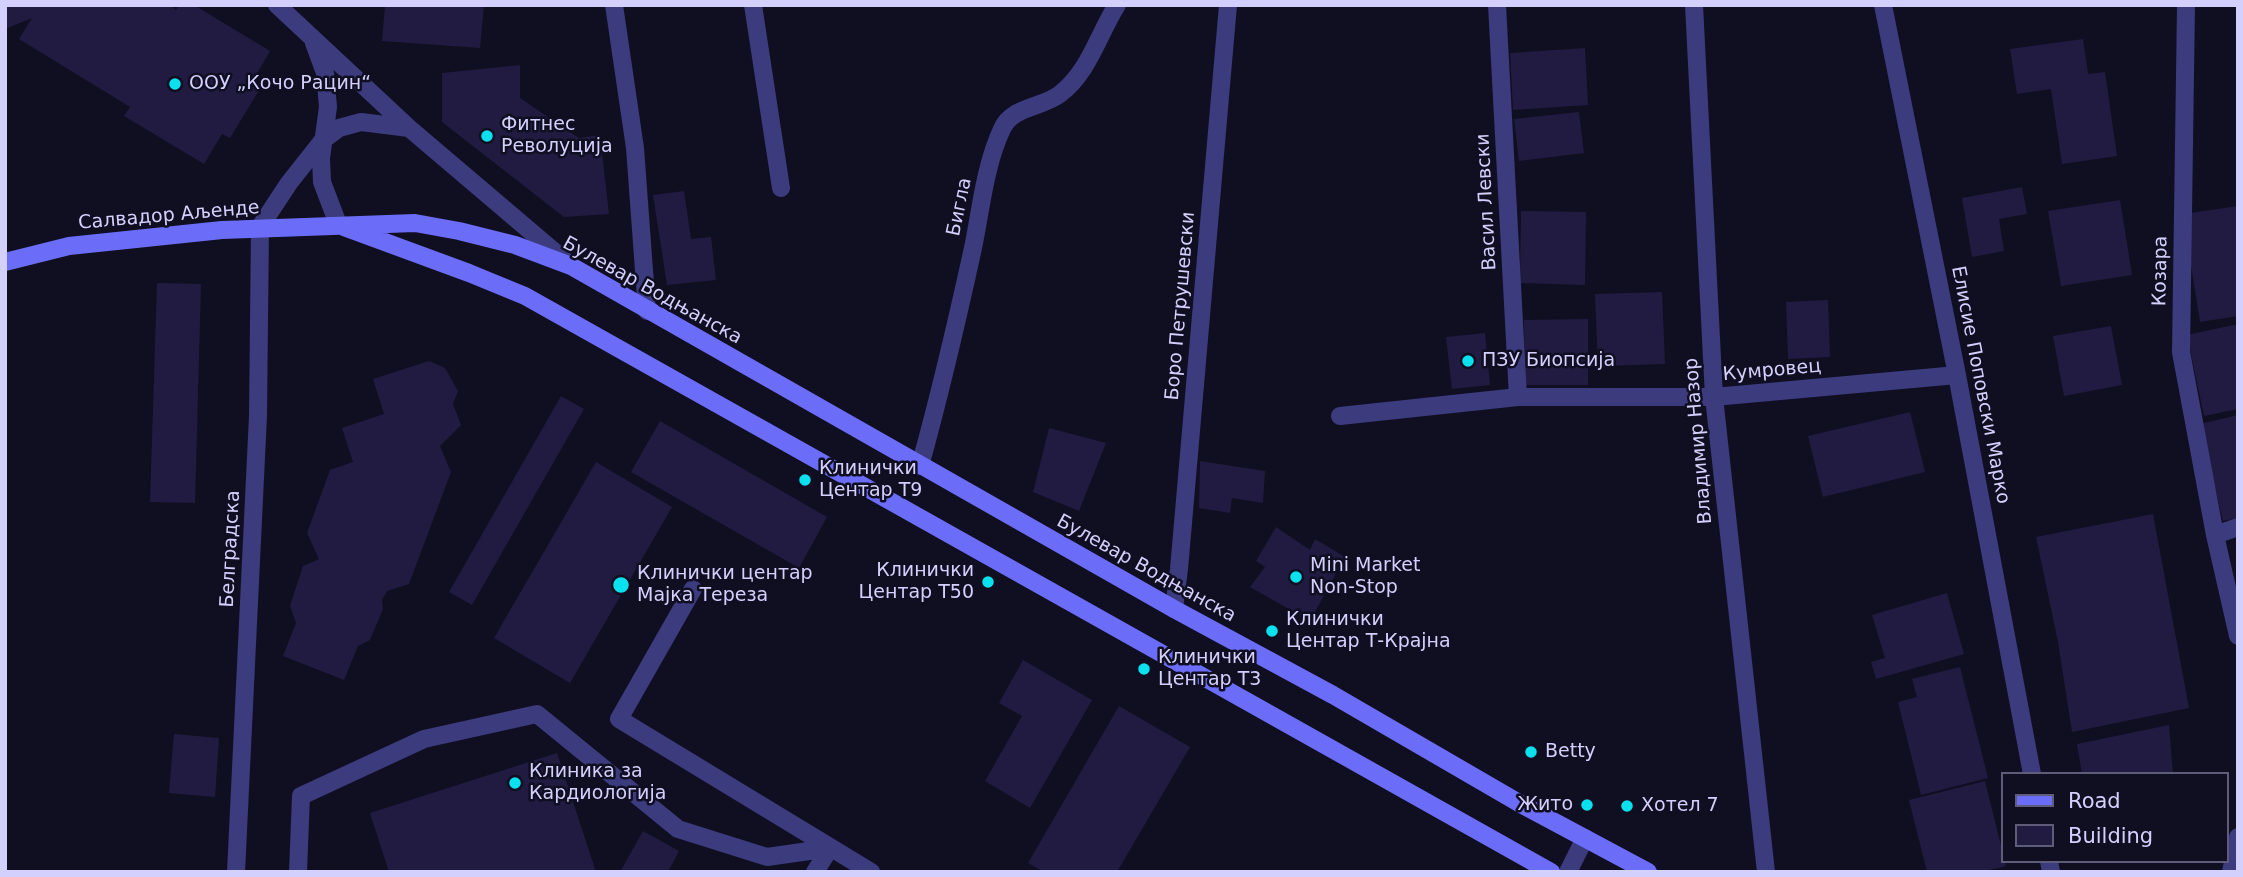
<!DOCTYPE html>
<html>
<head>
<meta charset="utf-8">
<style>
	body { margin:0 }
	#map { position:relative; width:2243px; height:877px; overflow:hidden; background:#100e21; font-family:"DejaVu Sans",sans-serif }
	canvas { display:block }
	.frame { position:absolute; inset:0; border:7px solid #d3d0fd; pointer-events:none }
	.legend { position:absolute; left:2001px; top:772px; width:228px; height:91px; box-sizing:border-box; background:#100e21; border:2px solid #5e5c79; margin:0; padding:9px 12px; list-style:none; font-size:21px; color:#d3d0fd }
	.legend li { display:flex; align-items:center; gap:14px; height:35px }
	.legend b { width:35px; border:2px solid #5e5c79 }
</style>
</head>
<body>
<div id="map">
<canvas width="2243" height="877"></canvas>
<div class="frame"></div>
<ul class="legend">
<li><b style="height:9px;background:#6b6df9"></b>Road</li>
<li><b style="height:19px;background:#211b41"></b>Building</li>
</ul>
</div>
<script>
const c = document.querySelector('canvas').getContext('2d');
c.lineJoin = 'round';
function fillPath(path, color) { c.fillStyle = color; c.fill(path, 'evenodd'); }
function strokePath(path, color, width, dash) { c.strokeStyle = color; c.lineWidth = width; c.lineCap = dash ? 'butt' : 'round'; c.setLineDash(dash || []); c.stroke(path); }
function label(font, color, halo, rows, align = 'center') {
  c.font = font + ' "DejaVu Sans",sans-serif'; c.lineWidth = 5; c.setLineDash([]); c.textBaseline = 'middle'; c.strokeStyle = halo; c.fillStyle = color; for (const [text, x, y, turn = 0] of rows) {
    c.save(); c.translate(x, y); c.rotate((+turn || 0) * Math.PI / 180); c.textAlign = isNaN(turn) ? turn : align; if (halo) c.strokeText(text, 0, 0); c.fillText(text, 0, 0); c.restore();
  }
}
fillPath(new Path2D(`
	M 5,5 L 170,5 L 176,10 L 179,5 L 194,5 L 270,51 L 252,82 L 261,87 L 230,138 L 222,134 L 204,164 L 124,116 L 130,107 L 19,39 L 32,18 L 5,29 Z
	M 385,5 L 484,5 L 480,48 L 382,41 Z
	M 2083,39 L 2088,74 L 2105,72 L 2117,156 L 2062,164 L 2051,89 L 2017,94 L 2010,49 Z
	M 1585,48 L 1588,105 L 1513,110 L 1510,53 Z
	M 520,65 L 520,98 L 579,138 L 600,135 L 609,214 L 564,217 L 442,122 L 442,73 Z
	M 1579,112 L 1584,153 L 1519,161 L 1514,119 Z
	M 2022,187 L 2027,214 L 1999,219 L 2004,251 L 1972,257 L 1962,198 Z
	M 684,191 L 691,239 L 711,237 L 716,280 L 667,285 L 653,195 Z
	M 2120,200 L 2132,275 L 2061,286 L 2048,211 Z
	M 2238,206 L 2238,316 L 2200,322 L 2183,214 Z
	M 1521,211 L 1586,212 L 1585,285 L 1520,283 Z
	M 157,283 L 201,284 L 195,503 L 150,502 Z
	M 1662,292 L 1665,364 L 1598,366 L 1595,294 Z
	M 1828,300 L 1830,357 L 1788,359 L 1786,302 Z
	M 1588,319 L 1588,385 L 1525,385 L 1524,320 Z
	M 2238,324 L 2238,409 L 2204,416 L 2187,335 Z
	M 2111,326 L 2122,385 L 2064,396 L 2053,336 Z
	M 1485,333 L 1490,385 L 1452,389 L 1446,337 Z
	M 429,361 L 445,368 L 458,391 L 453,404 L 461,425 L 440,446 L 451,472 L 409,584 L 387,591 L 382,600 L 383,609 L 370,640 L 358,646 L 344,680 L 283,656 L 296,623 L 290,606 L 303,566 L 319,559 L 307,533 L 330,470 L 353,462 L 342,428 L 384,414 L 373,379 Z
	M 561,396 L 584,409 L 472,605 L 449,592 Z
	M 1910,412 L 1925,472 L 1823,497 L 1808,436 Z
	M 2238,415 L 2238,518 L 2223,521 L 2200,424 Z
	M 660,421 L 827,517 L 799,568 L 631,472 Z
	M 1049,428 L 1106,443 L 1079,511 L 1033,492 Z
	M 1200,461 L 1265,471 L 1263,503 L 1232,498 L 1230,513 L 1199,508 Z
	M 596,462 L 672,507 L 570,683 L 494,638 Z
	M 2153,514 L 2189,708 L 2072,732 L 2058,642 L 2036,537 Z
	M 1276,527 L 1310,550 L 1315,539 L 1345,557 L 1310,621 L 1250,587 L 1265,567 L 1256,561 Z
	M 1947,593 L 1964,654 L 1876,679 L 1871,662 L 1885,658 L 1872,615 Z
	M 1023,660 L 1092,700 L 1030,808 L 985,781 L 1022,716 L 999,703 Z
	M 1960,667 L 1988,778 L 1921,795 L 1898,702 L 1917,697 L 1912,679 Z
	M 1119,706 L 1190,747 L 1117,872 L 1044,872 L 1028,863 Z
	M 2169,725 L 2173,774 L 2082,774 L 2077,744 Z
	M 174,734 L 219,738 L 215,797 L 169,793 Z
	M 557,753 L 596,872 L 389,872 L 370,813 Z
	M 1985,781 L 2006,866 L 1981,872 L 1927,872 L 1909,800 Z
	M 643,831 L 679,851 L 668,872 L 620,872 Z`), '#211b41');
strokePath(new Path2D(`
	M 693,589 L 619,719 L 871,872
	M 298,872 L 301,796 L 424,739 L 537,714 L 678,829 L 767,857 L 830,848
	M 815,872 L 830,848
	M 1568,872 L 1585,838`), '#3b3b7e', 18);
strokePath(new Path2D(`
	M 277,5 L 409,128 L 569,264
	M 614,5 L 635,148 L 647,311
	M 753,5 L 781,188
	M 1497,5 L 1518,397
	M 1694,5 L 1714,397 L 1766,872
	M 1883,5 L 1957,375 L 2032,774
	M 2186,5 L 2181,352 L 2215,535 L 2238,636
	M 314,43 L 325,73 L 328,107 L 321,158 L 322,182 L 338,224
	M 1340,416 L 1518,397 L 1714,397 L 1957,375
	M 920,466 C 940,394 957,321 973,248 C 981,209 985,165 1002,129 C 1012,106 1042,108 1060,94 C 1089,72 1098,35 1117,5
	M 2215,535 L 2238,527
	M 1174,609 L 1179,569 L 1228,5
	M 2049,861 L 2051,872
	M 236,872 L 258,416 L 260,227 L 289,183 L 323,140 L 339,128 L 361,122 L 409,128
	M 2231,872 L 2238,837`), '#3b3b7e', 18);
strokePath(new Path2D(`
	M 344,227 L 469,273 L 525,296 L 1551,872
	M 5,262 L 69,246 L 222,230 L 415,223 L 459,231 L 515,245 L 571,266 L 1174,609 L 1333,695 L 1519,803 L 1648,872`), '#6b6df9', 18);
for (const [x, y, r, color] of [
	[175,84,7,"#0ae1ef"],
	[487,136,7,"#0ae1ef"],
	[1468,361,7,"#0ae1ef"],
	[805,480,7,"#0ae1ef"],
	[1296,577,7,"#0ae1ef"],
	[988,582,7,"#0ae1ef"],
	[621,585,9,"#0ae1ef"],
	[1272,631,7,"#0ae1ef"],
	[1144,669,7,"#0ae1ef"],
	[1531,752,7,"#0ae1ef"],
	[515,783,7,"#0ae1ef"],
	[1587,805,7,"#0ae1ef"],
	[1627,806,7,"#0ae1ef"]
]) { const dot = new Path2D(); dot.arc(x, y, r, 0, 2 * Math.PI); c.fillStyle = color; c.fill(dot); strokePath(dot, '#100e21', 2.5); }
label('19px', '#d3d0fd', '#100e21', [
	["ООУ „Кочо Рацин“",189,84],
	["Фитнес",501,125],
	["Револуција",501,147],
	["ПЗУ Биопсија",1482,361],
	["Клинички",819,469],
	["Центар Т9",819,491],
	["Mini Market",1310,566],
	["Non-Stop",1310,588],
	["Клинички",974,571,"right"],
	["Центар Т50",974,593,"right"],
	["Клинички центар",637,574],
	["Мајка Тереза",637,596],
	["Клинички",1286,620],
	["Центар Т-Крајна",1286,642],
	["Клинички",1158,658],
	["Центар Т3",1158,680],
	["Betty",1545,752],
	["Клиника за",529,772],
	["Кардиологија",529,794],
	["Жито",1573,805,"right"],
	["Хотел 7",1641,806]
], 'left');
label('19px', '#d3d0fd', '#100e21', [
	["Васил Левски",1487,202,-93],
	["Бигла",960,207,-78],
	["Салвадор Аљенде",169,216,-5],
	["Козара",2161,271,-89],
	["Булевар Водњанска",652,291,29],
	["Боро Петрушевски",1181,306,-85],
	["Кумровец",1772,371,-5],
	["Елисие Поповски Марко",1980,385,79],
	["Владимир Назор",1699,441,-95],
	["Белградска",231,549,-87],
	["Булевар Водњанска",1146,569,29]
]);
</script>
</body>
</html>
